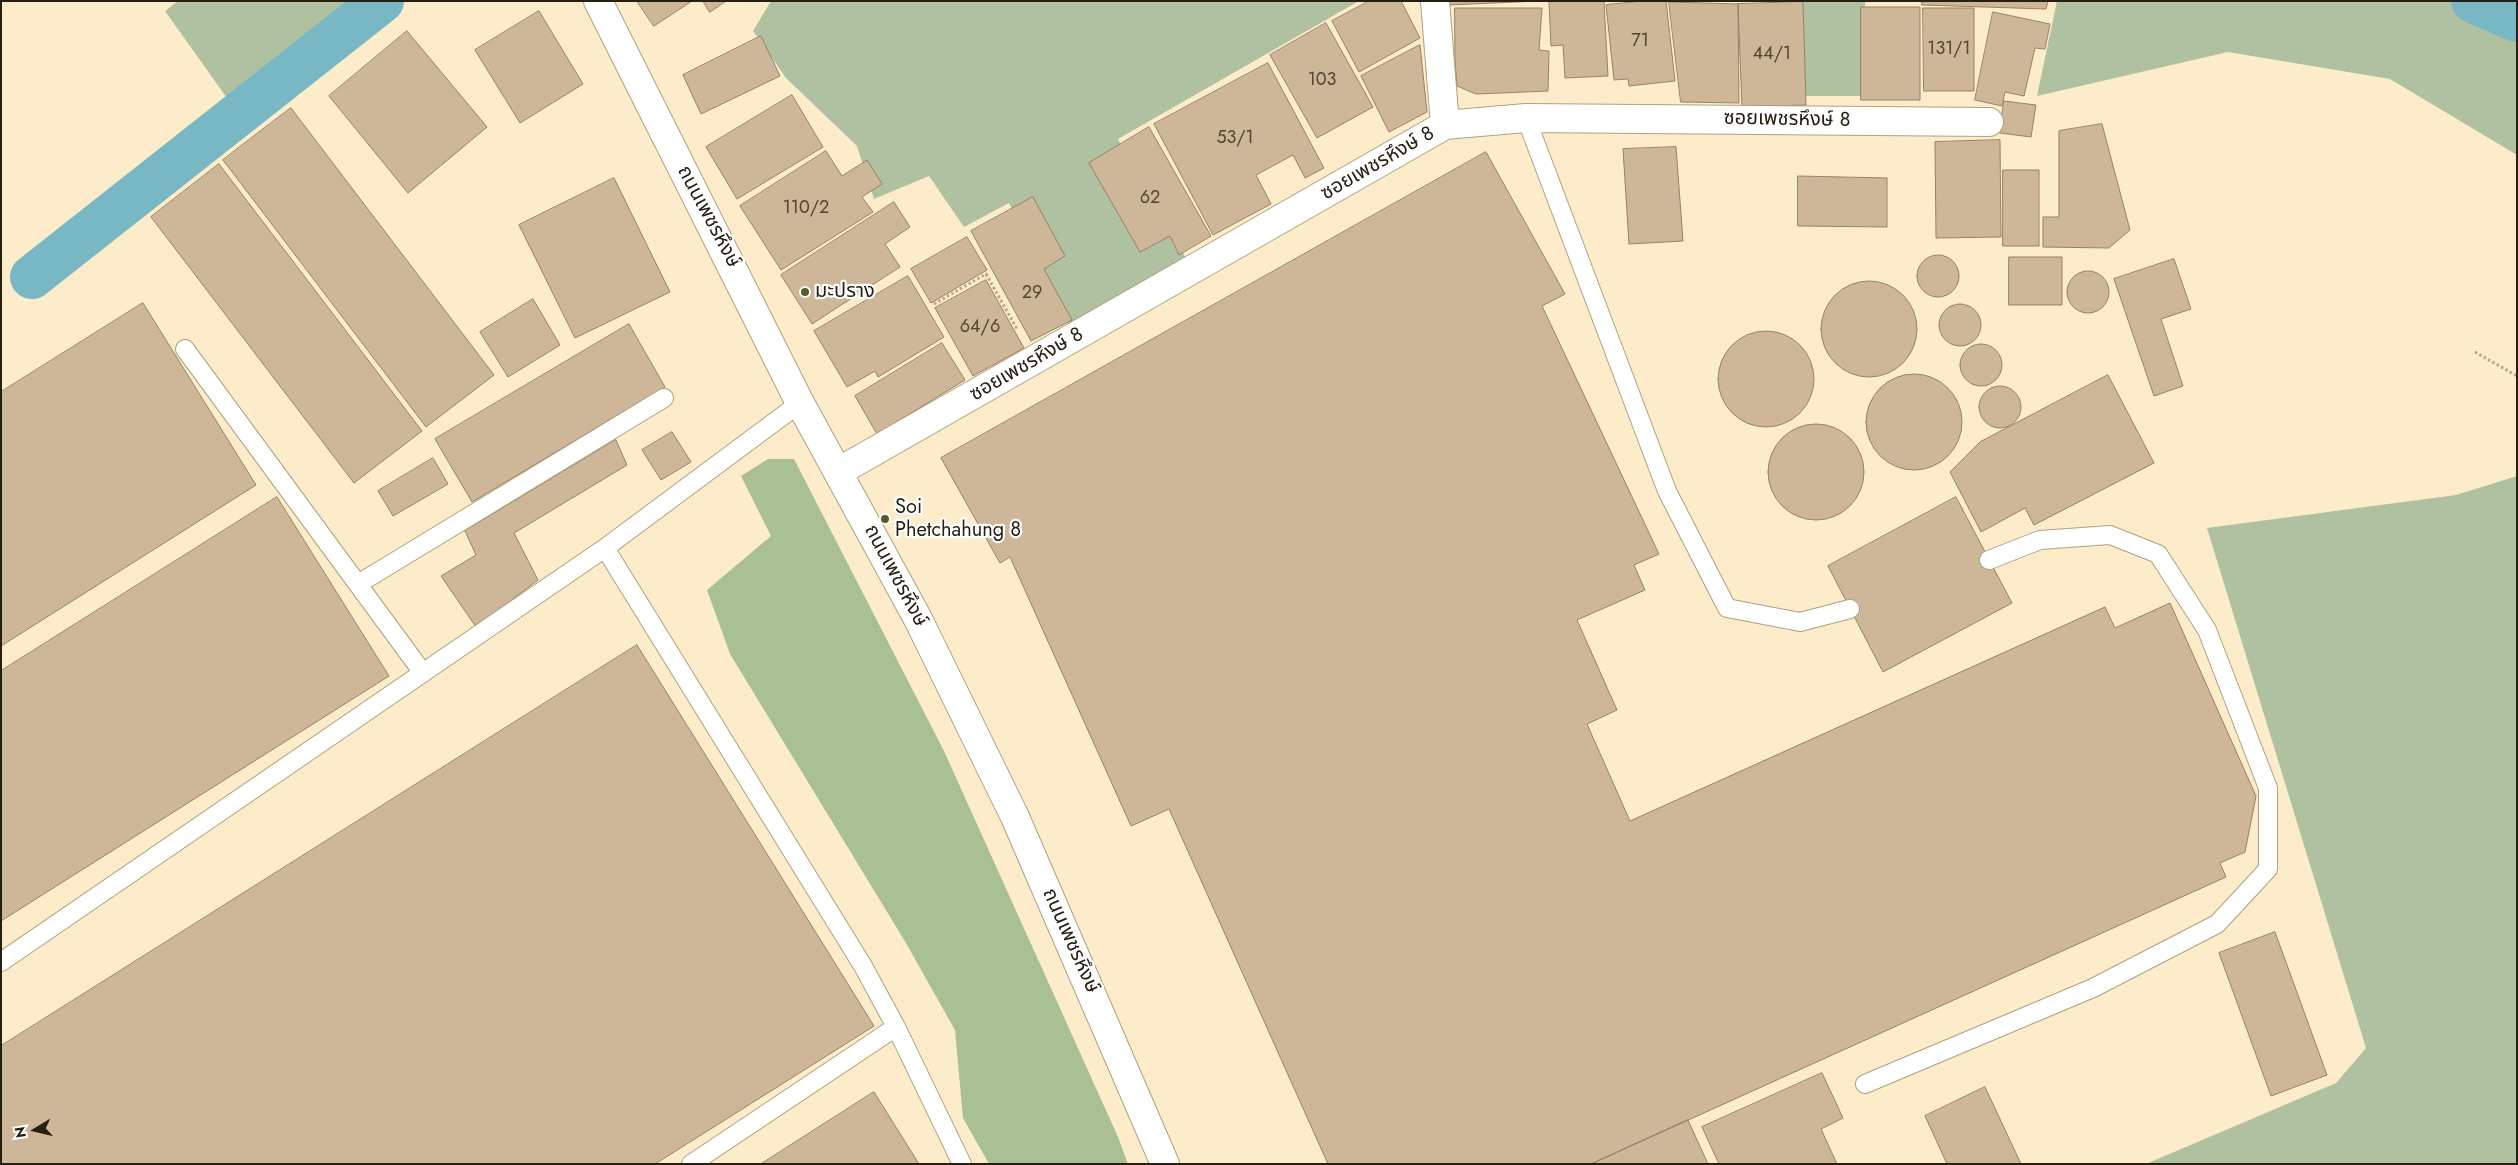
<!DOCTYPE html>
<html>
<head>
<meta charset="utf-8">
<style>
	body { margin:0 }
	#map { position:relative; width:2518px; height:1165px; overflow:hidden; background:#fcecc9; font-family:Jost,sans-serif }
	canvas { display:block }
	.frame { position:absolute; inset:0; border:2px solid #262013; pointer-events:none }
	.north { position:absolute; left:10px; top:1105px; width:50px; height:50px; -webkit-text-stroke:4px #fff; paint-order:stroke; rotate:261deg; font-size:14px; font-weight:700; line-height:20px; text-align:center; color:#262013 }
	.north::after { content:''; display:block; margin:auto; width:18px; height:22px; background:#262013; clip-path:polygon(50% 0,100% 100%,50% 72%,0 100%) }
</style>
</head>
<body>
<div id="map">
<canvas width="2518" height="1165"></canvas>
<div class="frame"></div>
<div class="north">N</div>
</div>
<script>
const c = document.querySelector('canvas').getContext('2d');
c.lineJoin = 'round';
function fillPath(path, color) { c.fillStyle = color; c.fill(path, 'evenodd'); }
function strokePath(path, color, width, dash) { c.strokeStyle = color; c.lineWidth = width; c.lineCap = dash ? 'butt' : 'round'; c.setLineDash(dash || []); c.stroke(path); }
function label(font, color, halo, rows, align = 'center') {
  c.font = font + ' Jost,"Noto Sans Thai",sans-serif'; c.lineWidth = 4.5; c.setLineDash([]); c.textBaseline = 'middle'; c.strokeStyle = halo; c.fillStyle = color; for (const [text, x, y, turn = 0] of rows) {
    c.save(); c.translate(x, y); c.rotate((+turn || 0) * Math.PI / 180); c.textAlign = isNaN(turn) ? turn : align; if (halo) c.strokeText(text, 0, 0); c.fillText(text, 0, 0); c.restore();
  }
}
fillPath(new Path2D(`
	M 178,1 L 361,1 L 227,98 L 165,11 Z
	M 771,1 L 1359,1 L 1118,139 L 1187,260 L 1071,330 L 1009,203 L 964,227 L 929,176 L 874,199 L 857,146 L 786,78 L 753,31 Z
	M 2057,1 L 2517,1 L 2517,155 L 2390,79 L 2228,52 L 2037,96 Z
	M 1803,2 L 1865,2 L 1866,96 L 1803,96 Z
	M 2517,476 L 2517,1164 L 2146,1164 L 2336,1083 L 2366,1048 L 2207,528 L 2456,495 Z`), '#b0c1a1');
fillPath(new Path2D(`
	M 768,459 L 794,459 L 944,751 L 1118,1137 L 1128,1164 L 989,1164 L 963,1118 L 955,1030 L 906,943 L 730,654 L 707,590 L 771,536 L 741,476 Z`), '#a8c093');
strokePath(new Path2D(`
	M 2473,1 L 2517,20
	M 32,277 L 382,1`), '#78b8c4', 44);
const building = new Path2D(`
	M 637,1 L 692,1 L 654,26 Z
	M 703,1 L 726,1 L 710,12 Z
	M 1369,1 L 1401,1 L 1420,38 L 1359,72 L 1332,21 Z
	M 1449,1 L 1538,1 L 1449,5 Z
	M 1604,1 L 1608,76 L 1565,78 L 1563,45 L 1551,46 L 1549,2 Z
	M 1643,1 L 1666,1 L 1675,81 L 1629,86 L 1628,79 L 1614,80 L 1606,5 Z
	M 1922,1 L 2048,1 L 2046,9 L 1922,5 Z
	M 1669,2 L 1738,4 L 1739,103 L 1681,102 Z
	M 1803,2 L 1806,105 L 1742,107 L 1738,4 Z
	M 1861,7 L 1920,7 L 1920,100 L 1861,100 Z
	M 1455,8 L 1542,8 L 1539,50 L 1549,51 L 1548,91 L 1476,94 L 1457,86 L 1455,61 Z
	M 1923,8 L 1974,8 L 1974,91 L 1924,91 Z
	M 539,11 L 583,84 L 520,123 L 475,50 Z
	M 1993,12 L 2050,24 L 2045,49 L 2035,48 L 2024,96 L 2005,92 L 2002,106 L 1975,100 Z
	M 1326,23 L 1373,107 L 1317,138 L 1270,55 Z
	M 407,31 L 487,127 L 408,193 L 329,96 Z
	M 761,36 L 780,76 L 701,114 L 683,75 Z
	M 1420,45 L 1427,112 L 1389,132 L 1361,76 Z
	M 1268,63 L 1324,168 L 1305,178 L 1293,155 L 1256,175 L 1271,204 L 1213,235 L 1154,124 Z
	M 792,95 L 823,147 L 737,199 L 706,147 Z
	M 2004,101 L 2036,105 L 2031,137 L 2000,133 Z
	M 291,108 L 494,375 L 426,427 L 223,160 Z
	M 2102,124 L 2130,230 L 2109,248 L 2043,247 L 2043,217 L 2059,217 L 2059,131 Z
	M 1149,127 L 1211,236 L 1179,255 L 1170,236 L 1140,252 L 1089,163 Z
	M 2000,140 L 2001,237 L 1936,238 L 1935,142 Z
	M 1676,147 L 1683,241 L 1629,244 L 1623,149 Z
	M 826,151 L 842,176 L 867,160 L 882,184 L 862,197 L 873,212 L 781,270 L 740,206 Z
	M 1486,152 L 1565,294 L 1542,306 L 1659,554 L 1634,565 L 1645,590 L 1577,620 L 1617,710 L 1587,724 L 1630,821 L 2105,607 L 2115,628 L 2170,603 L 2256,796 L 2245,852 L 2220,863 L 2226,877 L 1591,1164 L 1328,1164 L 1169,809 L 1131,826 L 1010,557 L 1000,563 L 941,458 Z
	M 219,164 L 422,431 L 354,483 L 151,217 Z
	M 2003,170 L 2039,170 L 2039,246 L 2003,246 Z
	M 1798,176 L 1887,178 L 1887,227 L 1798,226 Z
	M 614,178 L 670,292 L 575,338 L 519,225 Z
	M 1033,197 L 1065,256 L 1044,269 L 1072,320 L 1031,341 L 971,231 Z
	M 894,202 L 910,227 L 885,244 L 900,267 L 812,324 L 781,275 Z
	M 967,237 L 987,270 L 931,303 L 911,269 Z
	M1917 276a21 21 0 1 1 42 0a21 21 0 1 1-42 0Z
	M 2009,257 L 2062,257 L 2062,305 L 2009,305 Z
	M 2174,259 L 2191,309 L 2161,319 L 2183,386 L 2154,396 L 2114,279 Z
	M2067 292a21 21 0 1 1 42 0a21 21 0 1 1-42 0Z
	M 908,276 L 944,337 L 878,377 L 875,371 L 847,387 L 814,331 Z
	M 986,280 L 1024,348 L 973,376 L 935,308 Z
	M1821 329a48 48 0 1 1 96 0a48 48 0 1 1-96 0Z
	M 533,299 L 560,345 L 508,377 L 480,332 Z
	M 143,303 L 256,485 L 1,646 L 1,392 Z
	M1939 325a21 21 0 1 1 42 0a21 21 0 1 1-42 0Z
	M 629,324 L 665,387 L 472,502 L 435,439 Z
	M1718 379a48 48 0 1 1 96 0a48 48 0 1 1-96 0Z
	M 942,343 L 965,380 L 877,434 L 855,396 Z
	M1960 365a21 21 0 1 1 42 0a21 21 0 1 1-42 0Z
	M1866 422a48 48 0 1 1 96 0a48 48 0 1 1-96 0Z
	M 2108,375 L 2154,463 L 2034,525 L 2025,508 L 1981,532 L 1950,472 L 1980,442 Z
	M1979 407a21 21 0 1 1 42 0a21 21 0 1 1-42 0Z
	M1768 472a48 48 0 1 1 96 0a48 48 0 1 1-96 0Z
	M 672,432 L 691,462 L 661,480 L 642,450 Z
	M 616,440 L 627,465 L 514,533 L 538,580 L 476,627 L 441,576 L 476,555 L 465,531 Z
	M 433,458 L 448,484 L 393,516 L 378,491 Z
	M 277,497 L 389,676 L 1,921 L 1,671 Z
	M 1956,497 L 2012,603 L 1883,672 L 1828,566 Z
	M 637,645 L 874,1026 L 655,1164 L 1,1164 L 1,1046 Z
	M 2275,932 L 2327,1075 L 2271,1096 L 2219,953 Z
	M 1822,1073 L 1843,1118 L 1821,1129 L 1837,1164 L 1719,1164 L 1702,1127 Z
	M 1985,1087 L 2021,1164 L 1947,1164 L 1925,1116 Z
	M 874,1092 L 919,1164 L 761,1164 Z
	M 1688,1120 L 1708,1164 L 1591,1164 Z`);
fillPath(building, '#ceb698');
strokePath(building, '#978164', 1);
const service = new Path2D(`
	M 1526,118 L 1667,491 L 1727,608 L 1800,622 L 1850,609
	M 185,349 L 423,673
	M 605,548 L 800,403
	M 358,584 L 664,398
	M 1,962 L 605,548 L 863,966 L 896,1027 L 962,1164
	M 1865,1084 L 2093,988 L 2217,924 L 2268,869 L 2268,788 L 2207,630 L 2158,554 L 2110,535 L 2040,540 L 1989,560
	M 691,1164 L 896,1027`);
const minor = new Path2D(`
	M 1435,1 L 1445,125
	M 838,472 L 1445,125 L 1526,118 L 1989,122`);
const secondary = new Path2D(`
	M 598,1 L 800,403 L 918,619 L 1015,817 L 1165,1164`);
strokePath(service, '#afa07f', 20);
strokePath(minor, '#afa07f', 30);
strokePath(secondary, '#afa07f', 30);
strokePath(new Path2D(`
	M 934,304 L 986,274 L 1017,329
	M 2475,352 L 2517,376`), '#b5a88d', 3, [2.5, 2.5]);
strokePath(service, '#fff', 18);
strokePath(minor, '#fff', 28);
strokePath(secondary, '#fff', 28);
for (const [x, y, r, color] of [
	[805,292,5,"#595a27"],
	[885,519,5,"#595a27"]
]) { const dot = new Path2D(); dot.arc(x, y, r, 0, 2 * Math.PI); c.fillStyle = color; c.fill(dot); strokePath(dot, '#fff', 2); }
label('18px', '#504634', null, [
	["71",1640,42],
	["131/1",1949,50],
	["44/1",1772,55],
	["103",1322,81],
	["53/1",1235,139],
	["62",1150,199],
	["110/2",806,209],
	["29",1032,294],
	["64/6",980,328]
]);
label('20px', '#262013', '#fff', [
	["ซอยเพชรหึงษ์ 8",1787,120,1],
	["ซอยเพชรหึงษ์ 8",1378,164,-30],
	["ถนนเพชรหึงษ์",708,217,62],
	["ซอยเพชรหึงษ์ 8",1027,365,-30],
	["ถนนเพชรหึงษ์",895,576,62],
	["ถนนเพชรหึงษ์",1070,941,66]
]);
label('20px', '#262013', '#fff', [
	["มะปราง",815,292],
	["Soi",895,508],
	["Phetchahung 8",895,531]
], 'left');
</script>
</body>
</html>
